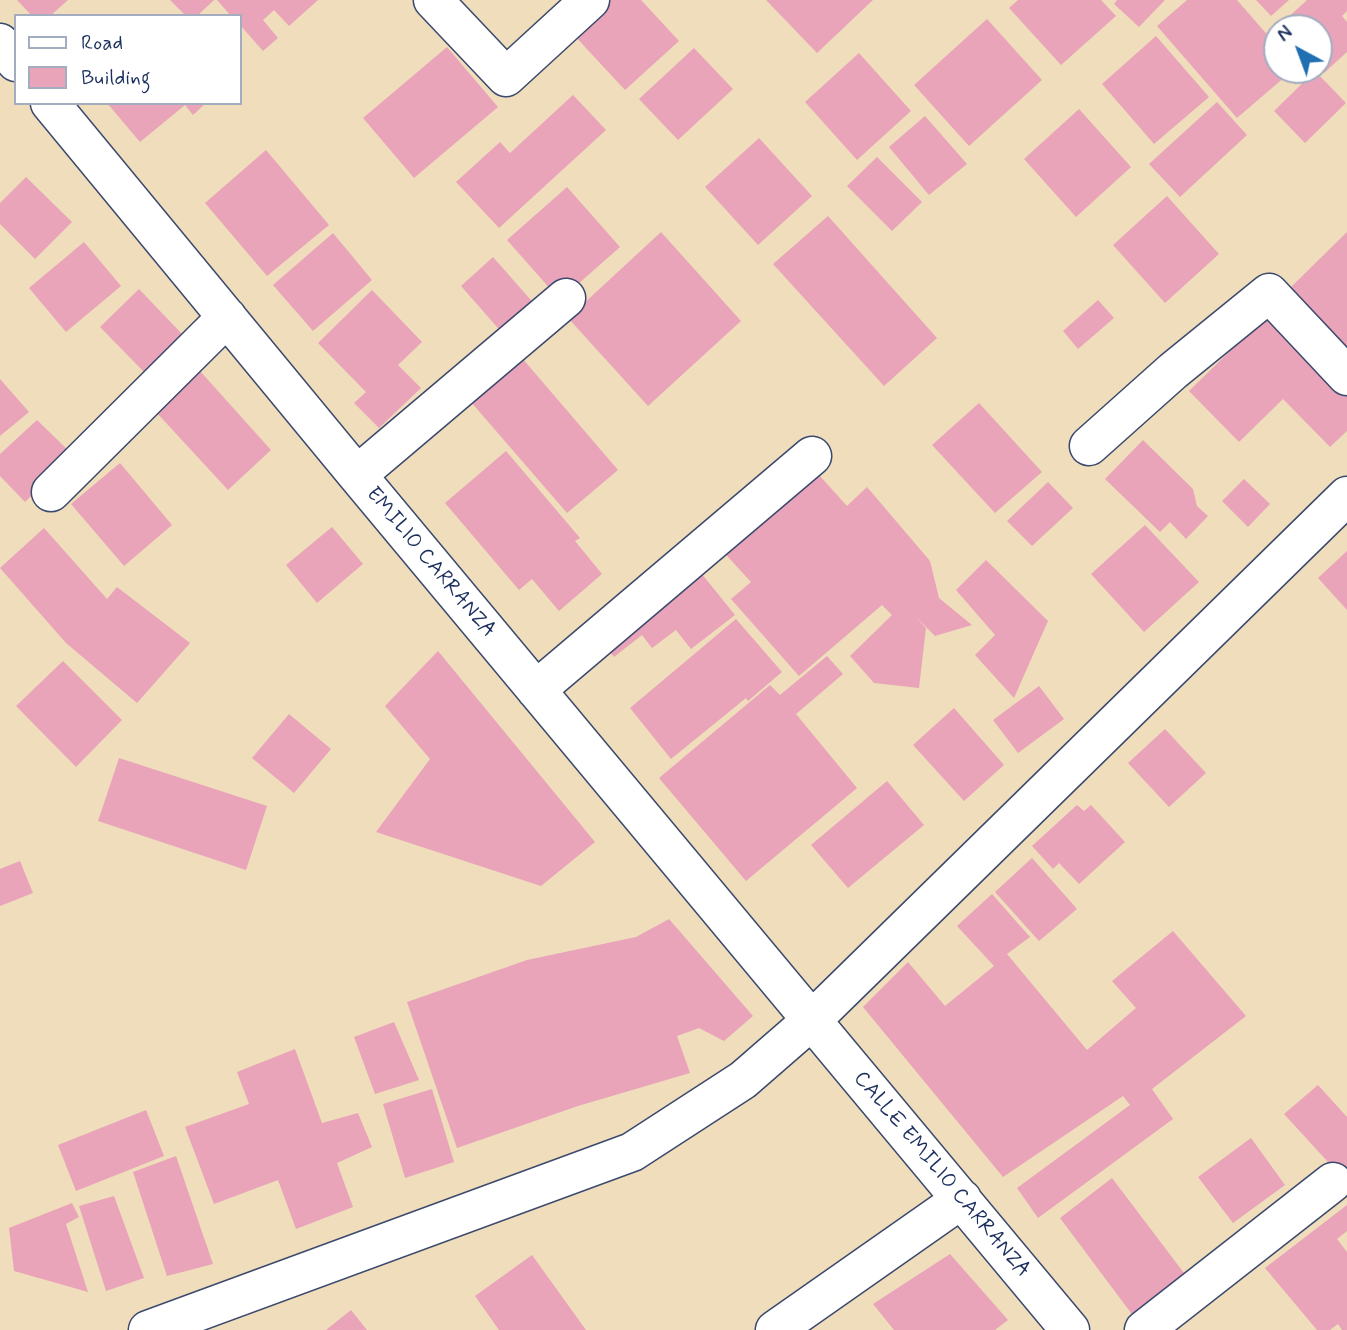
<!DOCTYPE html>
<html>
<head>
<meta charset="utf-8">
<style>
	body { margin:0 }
	#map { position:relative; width:1347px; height:1330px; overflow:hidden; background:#efddbc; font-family:Mynerve,sans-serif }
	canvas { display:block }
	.legend { position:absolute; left:14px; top:14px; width:228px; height:91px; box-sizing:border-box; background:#fff; border:2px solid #a4acbf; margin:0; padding:9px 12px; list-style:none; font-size:21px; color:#1b2f5e }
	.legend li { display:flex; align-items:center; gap:14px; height:35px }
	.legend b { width:35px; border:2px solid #a4acbf }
	.north { position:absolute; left:1263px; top:14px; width:70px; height:70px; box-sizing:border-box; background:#fff; border:2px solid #a4acbf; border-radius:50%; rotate:319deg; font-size:19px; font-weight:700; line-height:28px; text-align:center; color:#1b2f5e }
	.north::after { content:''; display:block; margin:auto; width:24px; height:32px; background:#1f6fb2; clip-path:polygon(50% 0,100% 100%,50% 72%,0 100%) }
</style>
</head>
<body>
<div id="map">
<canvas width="1347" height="1330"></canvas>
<ul class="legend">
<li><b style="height:9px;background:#fff"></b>Road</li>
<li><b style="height:19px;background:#e9a4b9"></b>Building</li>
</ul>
<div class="north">N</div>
</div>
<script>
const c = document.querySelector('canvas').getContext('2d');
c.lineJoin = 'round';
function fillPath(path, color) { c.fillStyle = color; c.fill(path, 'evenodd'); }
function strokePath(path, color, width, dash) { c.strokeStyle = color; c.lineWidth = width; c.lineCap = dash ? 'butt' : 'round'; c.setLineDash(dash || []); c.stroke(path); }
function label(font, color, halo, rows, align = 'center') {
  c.font = font + ' Mynerve,sans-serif'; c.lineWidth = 7; c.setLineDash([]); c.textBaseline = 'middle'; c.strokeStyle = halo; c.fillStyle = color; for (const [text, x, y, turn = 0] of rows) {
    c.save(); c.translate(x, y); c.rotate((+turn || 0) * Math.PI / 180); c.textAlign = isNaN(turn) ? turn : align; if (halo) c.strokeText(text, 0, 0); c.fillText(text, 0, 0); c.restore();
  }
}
fillPath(new Path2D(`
	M 17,0 L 68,0 L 50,16 L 32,16 Z
	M 170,0 L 214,0 L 197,16 L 186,16 Z
	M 217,0 L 318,0 L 289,26 L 274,10 L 263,20 L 278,38 L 263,51 L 240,25 L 240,16 L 231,16 Z
	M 608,0 L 641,0 L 679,41 L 625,90 L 572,33 Z
	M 766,0 L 873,0 L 817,53 Z
	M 1018,0 L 1101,0 L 1116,16 L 1061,65 L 1009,8 Z
	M 1117,0 L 1165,0 L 1139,27 L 1114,4 Z
	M 1187,0 L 1237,0 L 1277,46 L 1277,70 L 1293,70 L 1237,118 L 1157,26 Z
	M 1256,0 L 1289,0 L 1271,16 Z
	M 1307,0 L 1347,0 L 1347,11 L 1342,16 L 1347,22 L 1347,52 L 1324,73 L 1319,67 L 1319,28 L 1284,28 L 1281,24 Z
	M 987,19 L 1042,80 L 969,146 L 914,85 Z
	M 1156,36 L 1209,97 L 1154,144 L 1102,84 Z
	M 447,47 L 498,107 L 414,178 L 363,118 Z
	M 694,48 L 733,89 L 678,140 L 639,99 Z
	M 859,53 L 911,111 L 857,160 L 805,102 Z
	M 1315,71 L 1346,103 L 1305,143 L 1274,111 Z
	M 573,95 L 606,130 L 499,228 L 456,182 L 500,142 L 510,153 Z
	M 1217,102 L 1247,135 L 1180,197 L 1149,164 Z
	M 107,103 L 206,103 L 193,115 L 185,105 L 140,142 Z
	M 1079,109 L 1131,167 L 1076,217 L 1024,159 Z
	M 925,116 L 967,164 L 929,195 L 889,147 Z
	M 759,138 L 812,196 L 758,245 L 705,187 Z
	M 266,150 L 329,225 L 267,276 L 205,203 Z
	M 877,157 L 922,202 L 892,231 L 847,186 Z
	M 26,177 L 72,222 L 35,259 L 0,224 L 0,203 Z
	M 567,187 L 620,247 L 560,300 L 507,240 Z
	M 1167,196 L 1219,254 L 1165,303 L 1113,245 Z
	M 828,216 L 937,338 L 884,386 L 773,264 Z
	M 661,232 L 741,321 L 648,406 L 568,318 Z
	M 1347,232 L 1347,349 L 1289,289 Z
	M 333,233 L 372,280 L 313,331 L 273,285 Z
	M 84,242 L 121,286 L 66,332 L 29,288 Z
	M 493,257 L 537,307 L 504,335 L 461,286 Z
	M 139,289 L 182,334 L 144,372 L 100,327 Z
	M 372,290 L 422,342 L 398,365 L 421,388 L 379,428 L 354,403 L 366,392 L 318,343 Z
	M 1098,300 L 1114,318 L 1078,349 L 1063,331 Z
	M 1270,312 L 1347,391 L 1347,431 L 1330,447 L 1283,399 L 1239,442 L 1189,391 Z
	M 522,358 L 618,470 L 567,513 L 471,402 Z
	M 200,371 L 271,450 L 228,490 L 156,412 Z
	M 0,379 L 29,412 L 0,436 Z
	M 979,403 L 1042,472 L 995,513 L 932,445 Z
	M 37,420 L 73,455 L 25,502 L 0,476 L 0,454 Z
	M 1143,440 L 1193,489 L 1197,506 L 1208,516 L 1186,539 L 1170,522 L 1160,532 L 1105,479 Z
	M 506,451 L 580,538 L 575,541 L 602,574 L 559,611 L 532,579 L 519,590 L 445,503 Z
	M 120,463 L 172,525 L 124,566 L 71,504 Z
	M 810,465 L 847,506 L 867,487 L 930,561 L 939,598 L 972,625 L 935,636 L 915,616 L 926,628 L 919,688 L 874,683 L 850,656 L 892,615 L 882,605 L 799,676 L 731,599 L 751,582 L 718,546 Z
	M 1244,479 L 1270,504 L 1248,527 L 1222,501 Z
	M 1048,482 L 1073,508 L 1032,546 L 1007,521 Z
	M 1145,525 L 1199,582 L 1144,632 L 1091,574 Z
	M 332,527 L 363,564 L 317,603 L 286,565 Z
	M 44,528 L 107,599 L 117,587 L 190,643 L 137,703 L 66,643 L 0,568 Z
	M 1347,551 L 1347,610 L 1318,578 Z
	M 986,560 L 1048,621 L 1014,698 L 975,655 L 995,635 L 956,590 Z
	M 693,563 L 735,615 L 691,649 L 676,630 L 652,648 L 642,635 L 614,657 L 599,638 Z
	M 736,619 L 782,672 L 748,701 L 746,698 L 671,759 L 630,708 Z
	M 438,651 L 595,842 L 541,886 L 376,832 L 430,759 L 385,706 Z
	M 827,656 L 843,674 L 796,714 L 857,788 L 746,881 L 659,778 L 770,685 L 780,695 Z
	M 63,661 L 122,720 L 76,767 L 16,706 Z
	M 1039,686 L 1064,719 L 1018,753 L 993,720 Z
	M 954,708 L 1004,765 L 964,801 L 913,745 Z
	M 289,714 L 331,749 L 294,793 L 252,758 Z
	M 1165,729 L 1206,773 L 1169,807 L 1128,763 Z
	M 119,758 L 267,806 L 246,870 L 98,821 Z
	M 887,781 L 924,825 L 848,888 L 811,845 Z
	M 1077,805 L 1084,811 L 1091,805 L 1125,842 L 1079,884 L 1059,863 L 1053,869 L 1032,846 Z
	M 1032,858 L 1077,909 L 1039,941 L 995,892 Z
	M 20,861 L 33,893 L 0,906 L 0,869 Z
	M 992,894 L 1030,937 L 1007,954 L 1087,1050 L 1136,1008 L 1112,981 L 1173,931 L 1246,1016 L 1152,1089 L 1173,1119 L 1038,1218 L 1017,1188 L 1130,1105 L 1123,1096 L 1003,1177 L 863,1007 L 908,962 L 945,1006 L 994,966 L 957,926 Z
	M 669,919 L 753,1016 L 724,1041 L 699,1028 L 677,1036 L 690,1073 L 578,1106 L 457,1148 L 407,1002 L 527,960 L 636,937 Z
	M 394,1022 L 419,1080 L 375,1094 L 354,1037 Z
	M 295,1049 L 322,1123 L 358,1113 L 372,1147 L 337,1163 L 353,1207 L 296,1229 L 278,1180 L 214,1204 L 185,1127 L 249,1104 L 237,1072 Z
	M 1318,1085 L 1347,1117 L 1347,1166 L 1339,1174 L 1284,1114 Z
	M 432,1089 L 454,1162 L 405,1178 L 383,1104 Z
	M 146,1110 L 164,1156 L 76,1191 L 58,1145 Z
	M 1251,1138 L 1285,1185 L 1233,1223 L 1198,1177 Z
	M 176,1156 L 213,1264 L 167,1276 L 133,1172 Z
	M 1112,1178 L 1187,1277 L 1134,1317 L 1060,1218 Z
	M 114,1196 L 144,1278 L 106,1291 L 79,1206 Z
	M 72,1203 L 79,1217 L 66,1224 L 88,1292 L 14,1271 L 9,1228 Z
	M 1347,1205 L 1347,1231 L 1337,1239 L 1347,1252 L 1347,1330 L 1342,1330 L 1338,1324 L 1330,1330 L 1317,1330 L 1265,1268 Z
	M 950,1254 L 1008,1320 L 995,1330 L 894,1330 L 873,1304 Z
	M 532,1255 L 586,1330 L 499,1330 L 475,1296 Z
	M 351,1310 L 367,1330 L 326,1330 Z`), '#e9a4b9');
const minor = new Path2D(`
	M 433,0 L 506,77 L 590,0
	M 0,43 L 16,62
	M 50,103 L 357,475 L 1070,1330
	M 1089,446 L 1173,371 L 1269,293 L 1347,376
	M 357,475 L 566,298
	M 51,492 L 227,317
	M 536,690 L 812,456
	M 148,1330 L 632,1152 L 743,1080 L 812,1020 L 1347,496
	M 775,1330 L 962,1199
	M 1144,1330 L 1333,1182`);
strokePath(minor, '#3b496c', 41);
strokePath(minor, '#fff', 38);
label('21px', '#1b2f5e', '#fff', [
	["EMILIO CARRANZA",430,563,50],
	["CALLE EMILIO CARRANZA",941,1175,50]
]);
</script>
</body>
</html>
